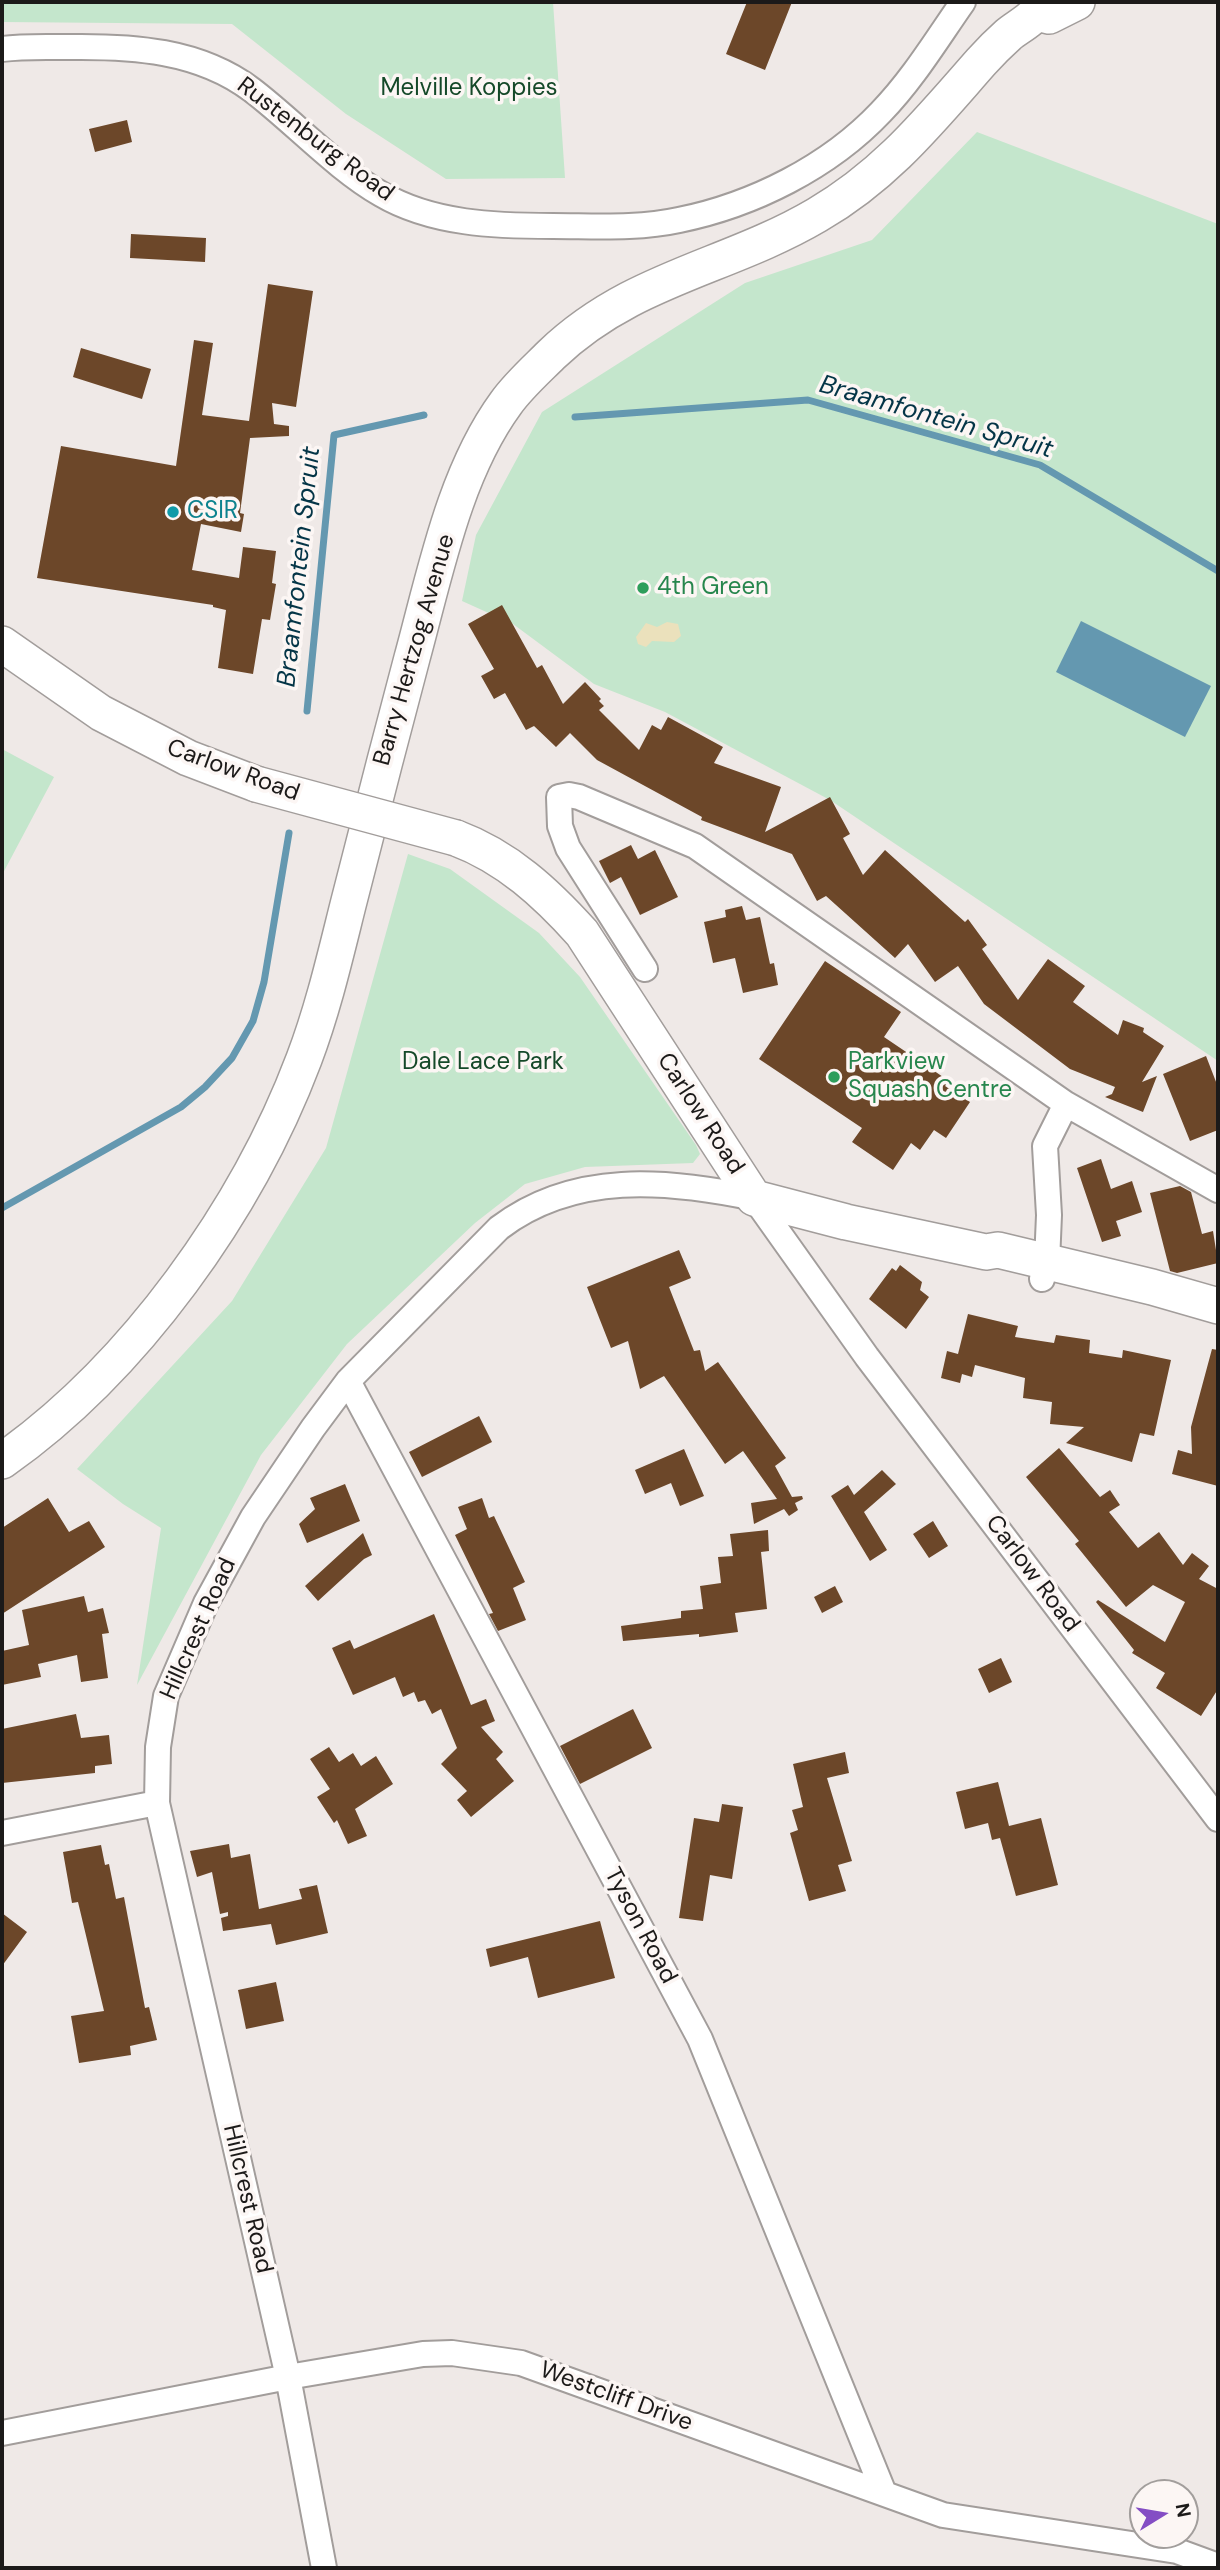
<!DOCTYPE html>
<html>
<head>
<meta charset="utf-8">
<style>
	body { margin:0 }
	#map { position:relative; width:1220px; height:2570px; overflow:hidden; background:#efe9e7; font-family:"DM Sans",sans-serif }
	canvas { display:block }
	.frame { position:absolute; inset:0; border:4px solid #1c1a19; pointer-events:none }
	.north { position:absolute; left:1129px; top:2479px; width:70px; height:70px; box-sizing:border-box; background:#fcf6f4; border:2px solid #a29e9c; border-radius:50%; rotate:79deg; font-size:19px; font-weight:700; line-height:28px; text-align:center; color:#1c1a19 }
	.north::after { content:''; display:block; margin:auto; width:24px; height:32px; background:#844dc4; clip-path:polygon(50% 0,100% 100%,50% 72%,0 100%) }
</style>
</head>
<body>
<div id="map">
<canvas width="1220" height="2570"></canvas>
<div class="frame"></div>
<div class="north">N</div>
</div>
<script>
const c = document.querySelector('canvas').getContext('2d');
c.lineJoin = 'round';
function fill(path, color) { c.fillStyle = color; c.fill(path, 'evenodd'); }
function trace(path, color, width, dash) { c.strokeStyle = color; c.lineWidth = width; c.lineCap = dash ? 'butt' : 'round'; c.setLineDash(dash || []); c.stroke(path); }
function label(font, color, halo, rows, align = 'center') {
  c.font = font + ' "DM Sans",sans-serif'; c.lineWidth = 7; c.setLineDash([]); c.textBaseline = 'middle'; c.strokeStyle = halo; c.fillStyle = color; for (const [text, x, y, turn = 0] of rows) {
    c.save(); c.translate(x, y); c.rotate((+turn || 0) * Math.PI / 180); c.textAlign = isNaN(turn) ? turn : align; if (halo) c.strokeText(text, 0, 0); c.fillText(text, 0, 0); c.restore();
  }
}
fill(new Path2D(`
	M 2,2 L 553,2 L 565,178 L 446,179 L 346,114 L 232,24 L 2,22 Z
	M 977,132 L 1218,224 L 1218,1061 L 830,800 L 665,712 L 594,684 L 513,624 L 462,601 L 476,535 L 542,412 L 745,283 L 872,240 Z
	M 2,749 L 54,777 L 2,875 Z
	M 408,854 L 450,869 L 539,933 L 580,977 L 696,1145 L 700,1154 L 693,1163 L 585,1167 L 525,1184 L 475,1223 L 347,1344 L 261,1455 L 137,1685 L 161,1528 L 123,1504 L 77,1469 L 232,1301 L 326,1148 Z`), '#c4e6cc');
fill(new Path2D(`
	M 667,622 L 678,624 L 681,636 L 674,642 L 652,641 L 646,647 L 638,644 L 636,637 L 646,623 L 657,627 Z`), '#ebe1bc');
fill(new Path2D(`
	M 1081,621 L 1211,686 L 1185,737 L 1056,672 Z`), '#6498b0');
trace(new Path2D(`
	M 575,417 L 808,400 L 1040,465 L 1218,571
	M 307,711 L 334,435 L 424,415
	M 2,1208 L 181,1107 L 205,1087 L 232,1058 L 253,1021 L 264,982 L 289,833`), '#6498b0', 7);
fill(new Path2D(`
	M 747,2 L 792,2 L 765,70 L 726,54 Z
	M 127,120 L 132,142 L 95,152 L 89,129 Z
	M 131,234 L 206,238 L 205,262 L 130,258 Z
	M 268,284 L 313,291 L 296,407 L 272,403 L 274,424 L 289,426 L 289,436 L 250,438 L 240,513 L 244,514 L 241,532 L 201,524 L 192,570 L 239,578 L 243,547 L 276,551 L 272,583 L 276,584 L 270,620 L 262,619 L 253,674 L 218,668 L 226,610 L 213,607 L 213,605 L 37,578 L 61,446 L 176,466 L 194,340 L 213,343 L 202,415 L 249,421 Z
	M 81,348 L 151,369 L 142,399 L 73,377 Z
	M 502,605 L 537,668 L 542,665 L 563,704 L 585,682 L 601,699 L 599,701 L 604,706 L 599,710 L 639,750 L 652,725 L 661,730 L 668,717 L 723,747 L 714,763 L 781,787 L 765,832 L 830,797 L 850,834 L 843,838 L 863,875 L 885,850 L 965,922 L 968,919 L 987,945 L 982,949 L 1018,1000 L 1048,959 L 1085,986 L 1073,1002 L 1118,1035 L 1123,1020 L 1144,1028 L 1143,1032 L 1164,1046 L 1142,1082 L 1157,1076 L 1143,1112 L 1105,1097 L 1112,1094 L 1115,1087 L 1070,1069 L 984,1004 L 958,966 L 935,982 L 908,944 L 895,958 L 826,896 L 817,901 L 792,854 L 701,820 L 702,817 L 597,760 L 570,733 L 556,747 L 534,726 L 526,730 L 505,693 L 494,699 L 481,676 L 494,669 L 468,624 Z
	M 631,845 L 638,859 L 655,850 L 678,897 L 640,915 L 621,877 L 610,883 L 599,861 Z
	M 742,906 L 746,920 L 760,917 L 770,964 L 774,963 L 778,985 L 743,993 L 735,958 L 713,963 L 704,922 L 726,917 L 725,910 Z
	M 825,961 L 901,1012 L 884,1037 L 949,1081 L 945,1086 L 970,1102 L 946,1138 L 934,1130 L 920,1150 L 911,1143 L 893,1170 L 852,1142 L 862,1128 L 759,1059 Z
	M 1206,1056 L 1218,1087 L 1218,1130 L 1190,1141 L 1163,1074 Z
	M 1101,1159 L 1111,1189 L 1132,1181 L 1142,1212 L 1116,1221 L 1121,1236 L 1102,1242 L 1077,1168 Z
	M 1180,1186 L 1191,1192 L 1202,1234 L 1213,1231 L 1218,1263 L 1177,1273 L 1170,1271 L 1150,1193 Z
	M 679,1250 L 691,1278 L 669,1287 L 694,1351 L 700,1350 L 705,1371 L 718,1362 L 786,1458 L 775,1466 L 792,1497 L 802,1496 L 803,1499 L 795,1503 L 798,1510 L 789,1516 L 784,1509 L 754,1524 L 751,1503 L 777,1499 L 743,1451 L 725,1464 L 664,1376 L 640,1389 L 628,1341 L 611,1348 L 587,1287 Z
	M 900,1265 L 922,1282 L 920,1290 L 929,1297 L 906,1329 L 869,1299 L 892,1268 L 896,1271 Z
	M 968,1314 L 1018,1326 L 1015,1337 L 1054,1343 L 1056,1335 L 1090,1340 L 1089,1353 L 1122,1358 L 1123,1350 L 1171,1360 L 1154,1436 L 1140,1433 L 1132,1462 L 1066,1443 L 1084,1427 L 1050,1424 L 1052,1402 L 1023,1398 L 1025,1378 L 975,1365 L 972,1377 L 962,1374 L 960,1383 L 941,1378 L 947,1351 L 958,1354 Z
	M 1212,1349 L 1218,1350 L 1218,1486 L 1172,1474 L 1178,1450 L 1192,1454 L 1191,1427 Z
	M 479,1416 L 492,1442 L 422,1477 L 409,1452 Z
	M 1059,1448 L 1100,1497 L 1110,1490 L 1120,1505 L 1109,1512 L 1138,1548 L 1159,1532 L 1183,1565 L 1192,1553 L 1209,1566 L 1199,1579 L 1218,1589 L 1218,1689 L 1201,1716 L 1156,1688 L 1165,1673 L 1132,1653 L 1134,1650 L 1096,1602 L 1098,1600 L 1165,1642 L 1185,1602 L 1153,1585 L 1126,1607 L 1075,1544 L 1079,1541 L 1026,1477 Z
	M 684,1449 L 704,1496 L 680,1506 L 671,1483 L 645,1494 L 635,1470 Z
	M 882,1470 L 896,1484 L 864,1512 L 887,1550 L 870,1561 L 831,1496 L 848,1485 L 854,1495 Z
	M 345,1484 L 360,1521 L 307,1543 L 299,1524 L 315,1509 L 310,1498 Z
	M 48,1498 L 69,1532 L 89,1521 L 105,1547 L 2,1614 L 2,1528 Z
	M 482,1498 L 489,1518 L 494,1516 L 525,1582 L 513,1588 L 526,1620 L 498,1631 L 489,1614 L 493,1613 L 455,1535 L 467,1529 L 458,1507 Z
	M 933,1521 L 948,1546 L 929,1558 L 913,1534 Z
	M 768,1530 L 769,1551 L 761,1552 L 767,1609 L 735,1613 L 738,1632 L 699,1637 L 699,1634 L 623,1641 L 621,1626 L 681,1618 L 681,1611 L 703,1609 L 700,1586 L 721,1583 L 718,1557 L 733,1556 L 730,1534 Z
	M 363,1533 L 372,1555 L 364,1559 L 318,1601 L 305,1586 Z
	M 835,1586 L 843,1602 L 822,1613 L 814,1597 Z
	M 84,1596 L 88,1612 L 103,1608 L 109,1633 L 102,1634 L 108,1678 L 81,1682 L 77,1655 L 38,1664 L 41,1677 L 2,1685 L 2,1651 L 29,1645 L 22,1610 Z
	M 434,1614 L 471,1705 L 486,1699 L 495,1721 L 481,1727 L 503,1752 L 496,1759 L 514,1781 L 471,1817 L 457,1800 L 467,1791 L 441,1764 L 457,1748 L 441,1709 L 432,1714 L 425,1700 L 418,1702 L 414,1692 L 403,1697 L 395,1677 L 353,1695 L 332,1648 L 350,1640 L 354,1649 Z
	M 1001,1658 L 1012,1682 L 989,1693 L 978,1669 Z
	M 633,1709 L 652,1748 L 580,1784 L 560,1746 Z
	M 76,1714 L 81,1738 L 109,1735 L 112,1764 L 95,1766 L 95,1773 L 2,1783 L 2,1729 Z
	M 329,1747 L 339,1762 L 353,1753 L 361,1766 L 376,1756 L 393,1784 L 355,1809 L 367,1836 L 348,1844 L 337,1820 L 334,1823 L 317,1797 L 330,1789 L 310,1759 Z
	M 845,1752 L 849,1773 L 827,1778 L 852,1861 L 838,1865 L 846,1891 L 809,1901 L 790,1833 L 798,1830 L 792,1810 L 803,1807 L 793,1764 Z
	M 998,1782 L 1009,1826 L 1041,1818 L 1058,1885 L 1016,1896 L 1000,1838 L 992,1840 L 988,1823 L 965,1829 L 956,1792 Z
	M 722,1804 L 743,1807 L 732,1879 L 710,1875 L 703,1921 L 679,1918 L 694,1818 L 719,1822 Z
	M 229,1844 L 231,1858 L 250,1854 L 259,1909 L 302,1899 L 299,1889 L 317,1885 L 328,1933 L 276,1945 L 271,1924 L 223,1931 L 221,1918 L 228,1916 L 228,1912 L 220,1914 L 212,1872 L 197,1877 L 190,1851 Z
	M 101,1845 L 105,1865 L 109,1864 L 116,1899 L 124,1897 L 145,2008 L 149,2007 L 157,2040 L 130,2046 L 131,2055 L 79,2063 L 71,2016 L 104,2011 L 78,1902 L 72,1903 L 63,1852 Z
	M 2,1913 L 27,1932 L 2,1966 Z
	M 600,1921 L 615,1978 L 538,1998 L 528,1957 L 490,1967 L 486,1949 Z
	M 276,1982 L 284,2021 L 246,2029 L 238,1990 Z`), '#6c4729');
const street = new Path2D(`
	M 2,49 C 24,46 46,47 68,47 C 132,46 199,50 252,90 C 294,122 337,169 381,194 C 432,224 496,226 553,226 C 595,226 638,229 679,220 C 753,205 829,167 881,112 C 913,79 937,39 963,2
	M 645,969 L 568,848 L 560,826 L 559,797 L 569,795 L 579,797 L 695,846 L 1066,1104 L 1218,1190
	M 1042,1279 L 1047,1262 L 1049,1215 L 1045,1146 L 1066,1104
	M 348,1381 L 700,2039 L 884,2493
	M 2,1833 L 157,1803
	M 2,2433 L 288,2377 L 423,2354 L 452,2353 L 521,2363 L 943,2515 L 1177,2551 L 1218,2566
	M 324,2568 L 288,2377 L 157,1803 L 158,1747 L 166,1696 L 206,1603 L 253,1517 L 313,1428 L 348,1381 L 499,1228 C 574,1171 667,1180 754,1198 L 867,1357 L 1218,1819`);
const secondary = new Path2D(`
	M 1037,13 L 1049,16 L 1077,2
	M 2,644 L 101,713 L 188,758 L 256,784
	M 456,838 C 507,857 546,893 582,933 L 754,1198 L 846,1222 L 986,1252 L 998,1250 L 1152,1287 L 1218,1306
	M 2,1461 C 134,1368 247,1210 304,1059 C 323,1009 335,957 348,905 C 369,823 390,740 412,658 C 435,574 454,474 506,403 C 518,386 536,370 551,355 C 631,278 727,268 817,215 C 886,175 929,121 981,62 C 990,52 999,43 1008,35 C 1016,28 1032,20 1037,11 C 1038,8 1038,5 1039,2`);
trace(street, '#a29d9b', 28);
trace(secondary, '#a29d9b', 38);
trace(street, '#fff', 24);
trace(secondary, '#fff', 35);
const secondaryBridge = new Path2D(`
	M 256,784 L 456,838`);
trace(secondaryBridge, '#a29d9b', 38, []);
trace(secondaryBridge, '#fff', 35);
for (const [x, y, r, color] of [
	[173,512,7,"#0f9aa8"],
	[643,588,7,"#2e9e5b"],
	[834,1077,7,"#2e9e5b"]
]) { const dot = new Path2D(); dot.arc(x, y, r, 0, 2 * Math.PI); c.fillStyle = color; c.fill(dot); trace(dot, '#fcf6f4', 2.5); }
label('24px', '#154929', '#fcf6f4', [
	["Melville Koppies",469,89],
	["Dale Lace Park",483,1063]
]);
label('24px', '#1c1a19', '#fcf6f4', [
	["Rustenburg Road",315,140,37],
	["Barry Hertzog Avenue",415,650,-74],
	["Carlow Road",233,771,20],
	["Carlow Road",700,1114,57],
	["Carlow Road",1032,1574,53],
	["Hillcrest Road",199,1629,-66],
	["Tyson Road",640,1926,62],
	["Hillcrest Road",247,2199,77],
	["Westcliff Drive",616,2397,20]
]);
label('24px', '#0d838f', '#fcf6f4', [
	["CSIR",187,512]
], 'left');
label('24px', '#27864d', '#fcf6f4', [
	["4th Green",657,588],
	["Parkview",848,1063],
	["Squash Centre",848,1091]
], 'left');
label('italic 26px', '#043547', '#fcf6f4', [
	["Braamfontein Spruit",936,418,16],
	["Braamfontein Spruit",300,567,-84]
]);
</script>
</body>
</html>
